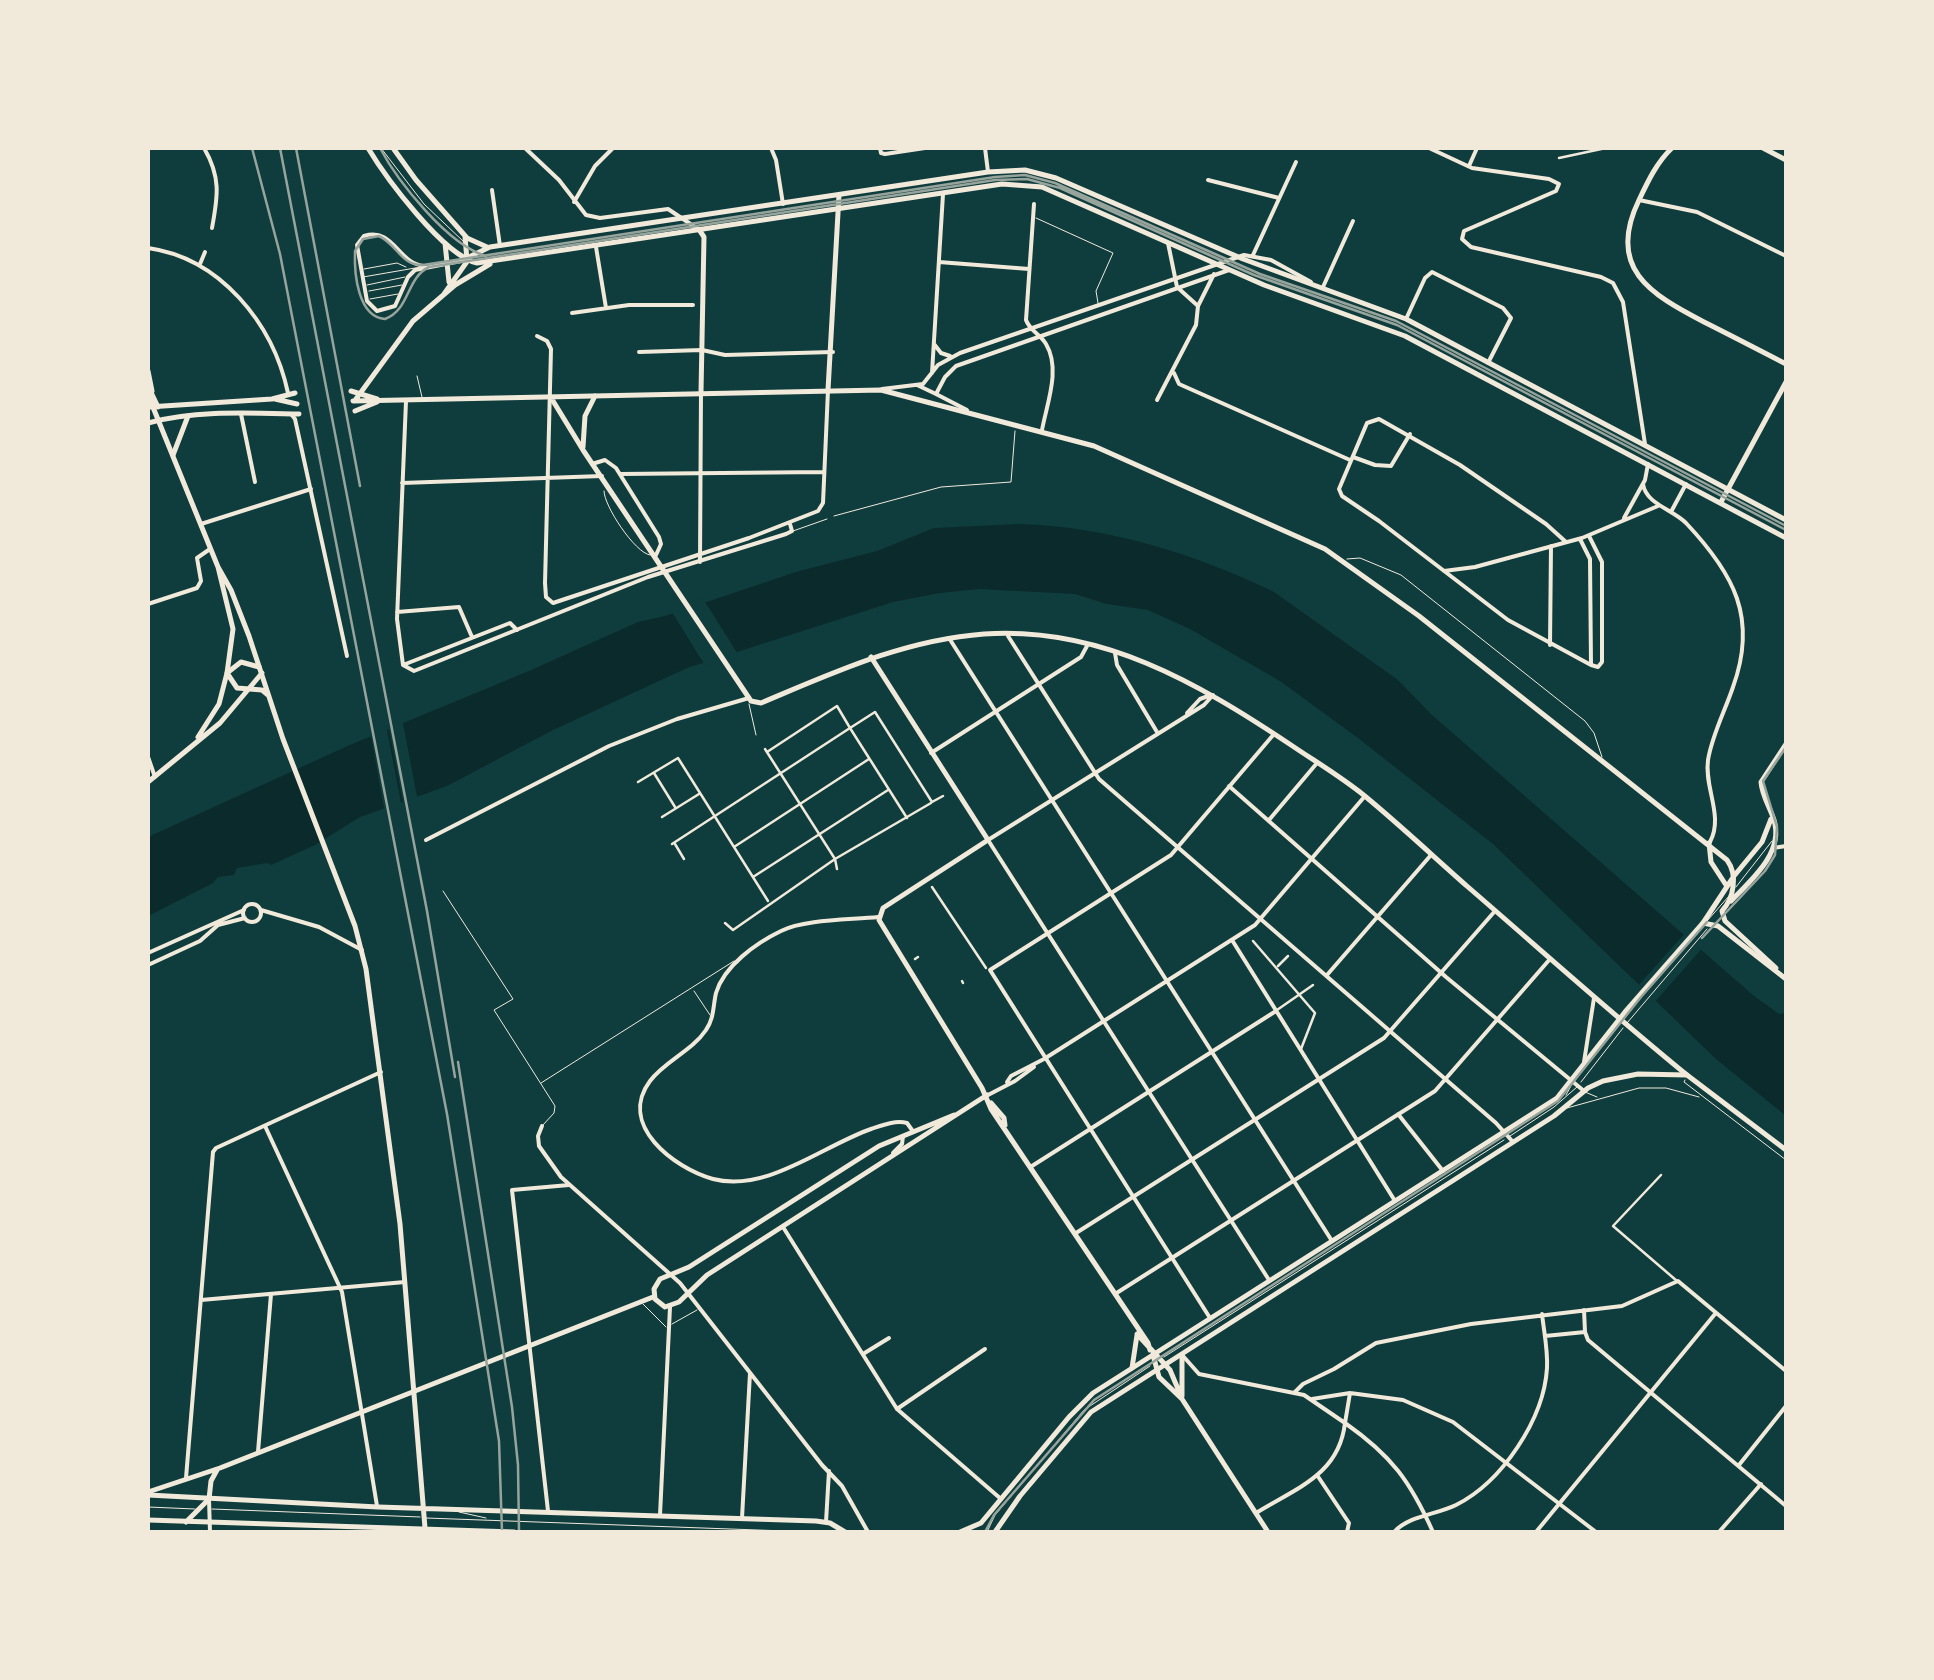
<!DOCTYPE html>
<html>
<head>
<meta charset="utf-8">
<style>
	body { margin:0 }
	#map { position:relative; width:1934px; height:1680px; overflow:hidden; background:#0f3d3e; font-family:Montserrat,sans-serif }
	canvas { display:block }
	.frame { position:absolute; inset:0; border:150px solid #f1e9da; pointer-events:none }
</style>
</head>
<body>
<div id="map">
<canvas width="1934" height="1680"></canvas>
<div class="frame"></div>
</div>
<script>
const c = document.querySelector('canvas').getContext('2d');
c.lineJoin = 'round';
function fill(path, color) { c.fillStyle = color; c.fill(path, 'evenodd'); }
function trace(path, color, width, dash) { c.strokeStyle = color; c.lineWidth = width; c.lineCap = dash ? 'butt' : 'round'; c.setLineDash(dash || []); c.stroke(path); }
fill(new Path2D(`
	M 1019,524 C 1106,526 1196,554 1274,592 L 1398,680 L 1432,715 L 1754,996 L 1779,1014 L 1786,1013 L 1786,1116 L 1716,1059 L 1493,844 L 1358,738 L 1280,681 L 1190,629 L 1148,610 L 1107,604 L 1075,594 L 979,589 L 940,593 L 893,602 L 687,668 L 551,731 L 447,786 L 360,817 L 315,845 L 271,865 L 267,863 L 237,868 L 234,875 L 218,877 L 213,883 L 148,916 L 148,837 L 350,745 L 529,671 L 638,622 L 665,616 L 796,572 L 877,551 L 934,528 Z`), '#0a2a2b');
fill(new Path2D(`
	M 702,597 L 739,656 L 706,667 L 670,609 Z
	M 402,718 L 418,802 L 404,807 L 388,724 Z
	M 386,725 L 402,808 L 385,813 L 370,731 Z
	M 1688,930 L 1705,945 L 1653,1004 L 1636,988 Z`), '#0f3d3e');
trace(new Path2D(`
	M 381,148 L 424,204 L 464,242
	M 1036,218 L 1113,253 L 1096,291 L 1098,303
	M 364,269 L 397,263 L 406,267
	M 363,277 L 421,267
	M 367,285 L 405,277
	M 369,291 L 402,285
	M 370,299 L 398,294
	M 417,376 L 422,397
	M 604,491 C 604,506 635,553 650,555
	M 834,516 L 941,487 L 1011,482 L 1015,431
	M 793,531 L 827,519
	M 1347,559 L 1360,558 L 1401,575 L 1585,721 L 1594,733 L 1602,757
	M 749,704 L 756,735
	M 1786,705 L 1786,713
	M 1736,887 L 1772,841
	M 443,891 L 513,999 L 494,1010 L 555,1106 L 554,1113 L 543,1125
	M 1707,921 L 1729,896
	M 694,991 L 710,1015
	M 1627,1023 L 1707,929
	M 1685,1080 L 1684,1082 L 1786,1160
	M 1581,1082 L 1623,1028
	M 541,1083 L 734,961
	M 1585,1092 L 1597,1097
	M 1566,1095 L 1572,1084
	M 1567,1108 L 1639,1088 L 1666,1088 L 1699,1097
	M 1510,1136 L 1554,1107 L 1577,1087
	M 643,1304 L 666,1327
	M 672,1324 L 697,1310
	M 1164,1357 L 1504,1140
	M 148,1507 L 195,1509
	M 212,1509 L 420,1517
	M 459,1512 L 486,1518
	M 426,1518 L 813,1532
	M 987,1532 L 995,1515 L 1084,1410 L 1150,1366`), '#f1e9da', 1);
trace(new Path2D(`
	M 1559,158 L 1606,148
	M 765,749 L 835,859 L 837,869
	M 654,773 L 675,807
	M 638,782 L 678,758 L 768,901
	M 662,817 L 699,794
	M 907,818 L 850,728 L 875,712 L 932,802 L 943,796
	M 672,844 L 850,728 L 837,706 L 767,752
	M 675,844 L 684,859
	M 734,847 L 869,759
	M 753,877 L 888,790
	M 932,887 L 986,968
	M 725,923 L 733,930 L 835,859 L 931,803
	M 1253,941 L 1315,1013 L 1301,1049
	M 915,959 L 918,957
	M 1278,966 L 1288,956
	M 962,981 L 963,983
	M 1277,1010 L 1313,985
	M 1661,1175 L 1613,1226 L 1677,1281`), '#f1e9da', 2.5);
trace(new Path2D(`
	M 204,148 C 221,177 218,196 212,228
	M 525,148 L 559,180 L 586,215 L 600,218 L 668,209 L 698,229
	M 771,148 L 776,160 L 783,204
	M 880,148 L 881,153 L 885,154 L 925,148
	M 985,148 L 988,172
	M 1429,148 L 1472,168 L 1549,179 L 1559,184 L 1556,191 L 1464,231 L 1462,239 L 1471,247 L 1601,277 L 1613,283 L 1623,302 L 1645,444
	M 1469,166 L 1477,148
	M 1208,180 L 1279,198
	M 492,190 L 500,246
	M 1639,200 L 1697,212 L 1786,256
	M 574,202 L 595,166 L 613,148
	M 1034,204 L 1026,320 C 1030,331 1040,334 1046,344 C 1061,369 1047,403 1042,430
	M 1168,243 L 1177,287 L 1198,306
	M 596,247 L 606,308
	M 148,248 C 220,258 273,323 288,393
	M 1253,255 L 1296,162
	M 939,262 L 1029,269
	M 200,264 L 205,252
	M 424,266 C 397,263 394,227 364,236 L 357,245 L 367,301 L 377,311 L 395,306 L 408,277 L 415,270 L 466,260
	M 1323,287 L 1353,221
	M 572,313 L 629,305 L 693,305
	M 1406,319 L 1425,278 L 1432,272 L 1503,308 L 1511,318 L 1488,363
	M 537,336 L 547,341 L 551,349 L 545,583 L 546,597 L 553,603 L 749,538 L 818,511 L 823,503 L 828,390
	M 934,344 L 941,353 L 950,356
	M 639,352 L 702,350 L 725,355 L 833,352
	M 932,373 L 943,194
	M 1174,373 L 1179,384 L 1350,460
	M 917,385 L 936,394
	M 882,389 L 923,384 L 938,365 L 960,353 L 1244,255 L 1271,260 L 1311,282
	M 1157,400 L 1196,325 L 1198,306 L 1214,274
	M 967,410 L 936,394 L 945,377 L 956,366 L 1229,270
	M 241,414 L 255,482
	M 291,414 L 295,419 L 347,656
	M 1353,457 L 1375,465 L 1391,466 L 1410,434
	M 592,464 L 605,460 L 616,468 L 659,537 L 661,544 L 656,555
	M 620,474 L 824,472
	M 402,483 L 602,476
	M 1643,484 C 1646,504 1672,509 1686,523 C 1734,574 1758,618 1733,687 C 1725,711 1712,735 1708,760 C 1704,788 1724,816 1710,842
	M 1672,510 L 1686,484
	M 1624,518 L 1645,480 L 1648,464
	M 201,524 L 311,489
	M 1589,536 L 1602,562 L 1602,662 L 1598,667 L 1591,665
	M 1580,539 L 1590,559 L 1591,665
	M 1566,542 L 1546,524 L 1460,465 L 1379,419 L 1367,423 L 1339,489 L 1342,496 L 1379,521 L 1508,620 L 1591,665
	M 700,562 L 701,392
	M 1444,571 L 1475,567 L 1582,538 L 1658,506
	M 148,604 L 197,588 L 201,581 L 197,558 L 210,549
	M 397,612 L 459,607 L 472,637
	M 1008,636 L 1099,779 L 1496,1123 L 1513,1142
	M 949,638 L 1332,1241
	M 1550,645 L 1551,546
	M 1115,653 L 1117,665 L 1157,732
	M 403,665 L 414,671 L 648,577 L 786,534 L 792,531 L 790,524
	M 403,665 L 397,619 L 406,401
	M 403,665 L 510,623 L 517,630
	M 1213,695 L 1204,705 L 988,840 L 1269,1280
	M 1187,713 L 1200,699 L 1211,695
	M 931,753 L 1081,657 L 1087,646
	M 148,757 L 155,777
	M 1229,786 L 1446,977 L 1584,1091
	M 1269,820 L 1317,763
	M 426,840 L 609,746 L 677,719 L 749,698
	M 1773,848 L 1786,846
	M243 913a9 9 0 1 1 18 0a9 9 0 1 1-18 0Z
	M 261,910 L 319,927 L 362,950
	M 878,917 C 851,920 804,919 781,931 C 756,943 724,966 716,993 C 713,1006 714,1019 706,1030 C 692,1051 665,1061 650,1081 C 617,1125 674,1168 713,1179 C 767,1193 822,1146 871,1129 C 883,1125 895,1120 907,1123 L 912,1130
	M 1232,940 L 1395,1201
	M 148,953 L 244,910
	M 148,965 L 200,941 L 218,925 L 245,918
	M 1327,975 L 1431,855
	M 1584,1062 L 1594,998
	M 1007,1082 L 1011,1076 L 1044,1059 L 1255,925 L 1365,796
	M 988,1095 L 1015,1081 L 1034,1067
	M 1398,1114 L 1443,1171
	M 265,1126 L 342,1292 L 377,1506
	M 542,1126 L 538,1136 L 539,1146 L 561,1177 L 680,1283 L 822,1465 L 842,1486 L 868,1532
	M 893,1153 L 902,1144 L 903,1136
	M 1032,1166 L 1276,1011
	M 783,1227 L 897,1409 L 1001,1499
	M 1076,1233 L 1384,1038 L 1495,911
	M 1115,1294 L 1435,1091 L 1550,959
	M 201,1300 L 405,1282
	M 1210,1318 L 990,970 L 1171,855 L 1274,734
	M 1585,1332 L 1588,1340 L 1786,1506
	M 1545,1336 L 1585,1332 L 1584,1310
	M 863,1354 L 889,1338
	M 1183,1356 L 1199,1374 L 1304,1395 L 1345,1423 L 1350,1393 L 1312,1399
	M 1295,1392 L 1303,1384 L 1334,1369 L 1376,1343 L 1471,1324 L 1622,1306 L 1678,1281 L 1786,1371
	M 1350,1393 L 1403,1400 L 1453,1422 L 1596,1532
	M 897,1409 L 985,1349
	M 258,1452 L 271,1294
	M 1739,1465 L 1786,1406
	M 1317,1475 L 1349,1523 L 1347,1532
	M 186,1478 L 213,1152 L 216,1148 L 381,1072
	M 209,1499 L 210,1532
	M 548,1511 L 512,1190 L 569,1185
	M 1256,1513 C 1296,1488 1339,1475 1345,1423 C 1392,1456 1410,1481 1433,1532
	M 660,1515 L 670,1307
	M 742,1518 L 750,1373
	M 826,1522 L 829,1471
	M 1394,1532 C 1410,1515 1436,1515 1456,1505 C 1502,1482 1544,1419 1547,1368 C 1548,1350 1544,1332 1542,1314
	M 1536,1532 L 1715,1314
	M 1719,1532 L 1761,1484`), '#f1e9da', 4);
trace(new Path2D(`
	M 1672,148 C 1657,162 1648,181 1639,200 C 1606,268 1650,294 1704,322 C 1732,336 1759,350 1786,364
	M 1763,148 L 1786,160
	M 700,231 L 704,237 L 701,392
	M 828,390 L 839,195
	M 583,447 L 585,416 L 595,396
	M 173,455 L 188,416
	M 1721,502 L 1786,382
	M 871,657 L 988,840 L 883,908 L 879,920 L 982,1088 L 991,1109 L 1148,1343 L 1150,1350
	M 198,737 L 219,704 L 227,673 L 241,662 L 259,667
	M 148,782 L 220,723 L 262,673
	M 1734,876 L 1762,842 L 1771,819
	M 1731,901 C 1751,880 1784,853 1774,820 C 1770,807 1762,796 1761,782 L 1786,744
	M 991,1103 L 1004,1118 L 1005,1125
	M 954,1115 L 879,1146 L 689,1267 L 660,1279 L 654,1289 L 655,1299 L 665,1307 L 679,1302 L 707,1275 L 987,1095
	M 1137,1334 L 1170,1370 L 1181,1396
	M 1153,1355 L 1159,1377 L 1182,1399 L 1268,1532
	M 1132,1368 L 1137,1335
	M 1182,1396 L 1182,1355
	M 148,1492 L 220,1468 L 653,1297
	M 186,1522 L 209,1499 L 211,1481 L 217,1470`), '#f1e9da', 5);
trace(new Path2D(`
	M 368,148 C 386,178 443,255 477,263 L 1002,184 L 1042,187 L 1264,285 L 1405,336 L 1786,538
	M 393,148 L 416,180 L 467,238 L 487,247
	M 465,237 L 467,260
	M 445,243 L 449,282
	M 444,294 L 471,256 L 490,247 L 988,172 L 1025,170 L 1056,178 L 1243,259 L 1406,319 L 1786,520
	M 148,371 L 152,391
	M 148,386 L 158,407
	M 351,391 L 377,399
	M 148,395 L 218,567 L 233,629 L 227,673 L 237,688 L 262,690 L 268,695
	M 550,396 L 583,450 L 751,701 L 761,703 C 835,672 904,640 984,634 C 1101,626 1198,683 1291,745 C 1316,762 1343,778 1366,797 C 1401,826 1434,857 1468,887 C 1541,950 1612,1014 1687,1075
	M 275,399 L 297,404
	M 356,399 L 413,321 L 455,285 L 490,264
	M 353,401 L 881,390 L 1094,446 L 1325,549 L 1419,616 L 1727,860 C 1738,875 1734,898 1722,911 L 1725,921 L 1776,968
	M 148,407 L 272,399 L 295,393
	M 355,411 L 377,402
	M 148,423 C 195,410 250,413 299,414
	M 218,567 L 231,590 L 249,636 L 283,739 L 355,926 L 366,969 L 400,1224 L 425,1528
	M 1709,843 L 1711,862 L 1726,885
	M 1703,923 L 1732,879
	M 148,1495 L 378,1507 L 816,1521 L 830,1523 L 845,1532
	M 148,1520 L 514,1532`), '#f1e9da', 5);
trace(new Path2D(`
	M 960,1532 L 981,1523 L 1069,1417 L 1093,1393 L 1557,1098 L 1625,1012 L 1703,923 L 1718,926 L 1786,979
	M 995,1532 L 1020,1496 L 1091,1412 L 1554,1116 L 1588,1088 L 1603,1081 L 1638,1074 L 1687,1075 L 1786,1150`), '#f1e9da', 5);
trace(new Path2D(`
	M 380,148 C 398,182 448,245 486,256
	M 1786,526 L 1396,321 L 1260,274 L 1055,183 L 1025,175 L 995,177 L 423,265 C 401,266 397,244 379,236 L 363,239 L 355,251 C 354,274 358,317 385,319 C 410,310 406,278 429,267 L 995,180 L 1027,179 L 1060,188 L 1254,275 L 1397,325 L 1786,530
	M 1702,938 L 1765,871 L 1775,855 L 1777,827 L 1763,781 L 1786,747
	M 985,1532 L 994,1515 L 1094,1400 L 1558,1101 L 1641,997 L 1707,922`), '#97a49c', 2.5);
trace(new Path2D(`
	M 252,148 L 280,254 L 447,1114 L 499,1441 L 502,1532
	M 280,148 L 427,911 L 455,1077
	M 296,148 L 360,486
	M 458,1062 L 512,1407 L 518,1465 L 519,1532`), '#97a49c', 2.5);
</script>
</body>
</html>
